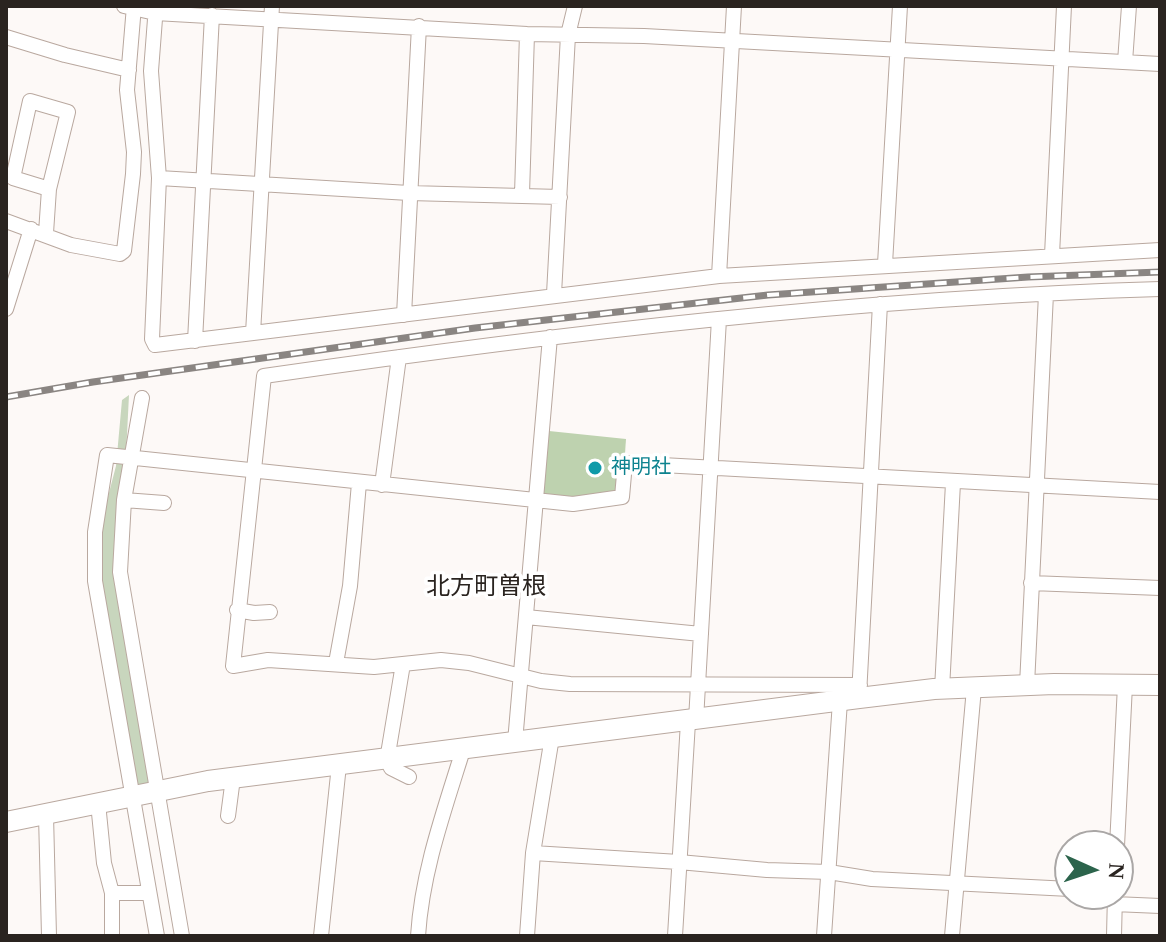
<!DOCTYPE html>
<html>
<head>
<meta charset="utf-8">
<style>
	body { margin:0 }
	#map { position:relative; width:1166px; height:942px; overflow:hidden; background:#fdf9f7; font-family:"Times New Roman",serif }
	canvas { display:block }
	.frame { position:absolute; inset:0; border:8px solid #2a2420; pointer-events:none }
	.north { position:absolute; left:1054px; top:830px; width:80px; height:80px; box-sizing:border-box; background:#fff; border:2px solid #aaa7a6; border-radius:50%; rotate:93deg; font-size:22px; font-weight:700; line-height:32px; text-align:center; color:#2a2420 }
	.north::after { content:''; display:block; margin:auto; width:28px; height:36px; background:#2c644c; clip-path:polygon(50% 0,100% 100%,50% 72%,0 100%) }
</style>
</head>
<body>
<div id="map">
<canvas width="1166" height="942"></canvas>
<div class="frame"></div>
<div class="north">N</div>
</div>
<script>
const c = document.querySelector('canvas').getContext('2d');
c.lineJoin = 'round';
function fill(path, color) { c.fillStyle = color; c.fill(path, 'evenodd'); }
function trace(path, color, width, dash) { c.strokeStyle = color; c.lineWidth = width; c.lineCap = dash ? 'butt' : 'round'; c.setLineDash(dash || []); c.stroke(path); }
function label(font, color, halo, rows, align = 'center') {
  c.font = font + ' "Times New Roman","Noto Sans JP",serif'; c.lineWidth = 7; c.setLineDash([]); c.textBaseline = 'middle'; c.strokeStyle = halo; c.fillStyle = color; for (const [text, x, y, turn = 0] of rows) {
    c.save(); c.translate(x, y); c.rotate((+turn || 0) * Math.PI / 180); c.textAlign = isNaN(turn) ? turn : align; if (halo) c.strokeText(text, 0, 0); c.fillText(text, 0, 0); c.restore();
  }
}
fill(new Path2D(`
	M 129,395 L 120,572 L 158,790 L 132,796 L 93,554 L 116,466 L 122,400 Z`), '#c8d6bd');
fill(new Path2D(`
	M 549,431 L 626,439 L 622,497 L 542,502 Z`), '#bed2af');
const street = new Path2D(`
	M 124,6 L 155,13 L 527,34 L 644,36 L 1160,64
	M 156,6 L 151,71 L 159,178 L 152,339 L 155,345 L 719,276 L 1160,250
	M 6,37 L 65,55 L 129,70
	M 1125,62 L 1129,6
	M 159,178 L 409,193 L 560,197
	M 522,194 L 527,34
	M 6,221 L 71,245 L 120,254 L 124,251 L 133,174 L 134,152 L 127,90 L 134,6
	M 46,233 L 49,189 L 68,112 L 30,101 L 13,178 L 49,189
	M 1052,255 L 1064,6
	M 885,264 L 900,6
	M 719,276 L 734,6
	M 554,294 L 568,35 L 575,6
	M 6,309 L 31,229
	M 404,315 L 419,26
	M 253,333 L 272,6
	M 195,341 L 212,15
	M 142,398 L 124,500 L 120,572 L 182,936
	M 382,485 L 399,357
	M 124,500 L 164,503
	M 1031,583 L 1160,588
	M 237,610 L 254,613 L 270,612
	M 526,617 L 701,634
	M 336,663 L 350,586 L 359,483
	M 403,664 L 387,760 L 391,768 L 409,777
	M 860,685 L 570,684 L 541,681 L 469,663 L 441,660 L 374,667 L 268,660 L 233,666 L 264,376 C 561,333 859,298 1160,289
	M 1027,685 L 1046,294
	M 942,689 L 953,483
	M 859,695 L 880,304
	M 696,720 L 719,319
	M 515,742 L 550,337
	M 98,803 L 104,863 L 112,893
	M 46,815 L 49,936
	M 228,816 L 233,778
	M 1117,846 L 1125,685
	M 533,853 L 679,862 L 767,870 L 829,872 L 872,879 L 1070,889
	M 1114,904 L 1160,906
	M 112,936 L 112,893 L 148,893
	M 157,936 L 95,581 L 95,532 L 107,455 L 573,504 L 622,497 L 625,463 L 1160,492
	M 321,936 L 339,765
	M 418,936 C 422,872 444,811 463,750
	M 527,936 L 533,853 L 552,737
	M 675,936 L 688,722
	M 824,936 L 840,701
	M 952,936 L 974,688
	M 1114,936 L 1115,894`);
const secondary = new Path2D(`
	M 6,822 L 208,781 L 859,698 L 934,689 L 1054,684 L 1160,685`);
trace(street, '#b9a89f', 16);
trace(secondary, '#b9a89f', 22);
trace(street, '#fff', 14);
trace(secondary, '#fff', 20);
const rail = new Path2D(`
	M 6,397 L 93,382 L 475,328 L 768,295 L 1028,277 L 1160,272`);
trace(rail, '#8a8582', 7);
trace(rail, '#fff', 4, [12]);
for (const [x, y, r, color] of [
	[595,468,8,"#0f9aa8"]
]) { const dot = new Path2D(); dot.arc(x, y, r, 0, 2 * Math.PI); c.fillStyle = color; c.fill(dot); trace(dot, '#fff', 3); }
label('20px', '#0d838f', '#fff', [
	["神明社",611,468]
], 'left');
label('24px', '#2a2420', '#fff', [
	["北方町曽根",486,588]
]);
</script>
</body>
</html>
